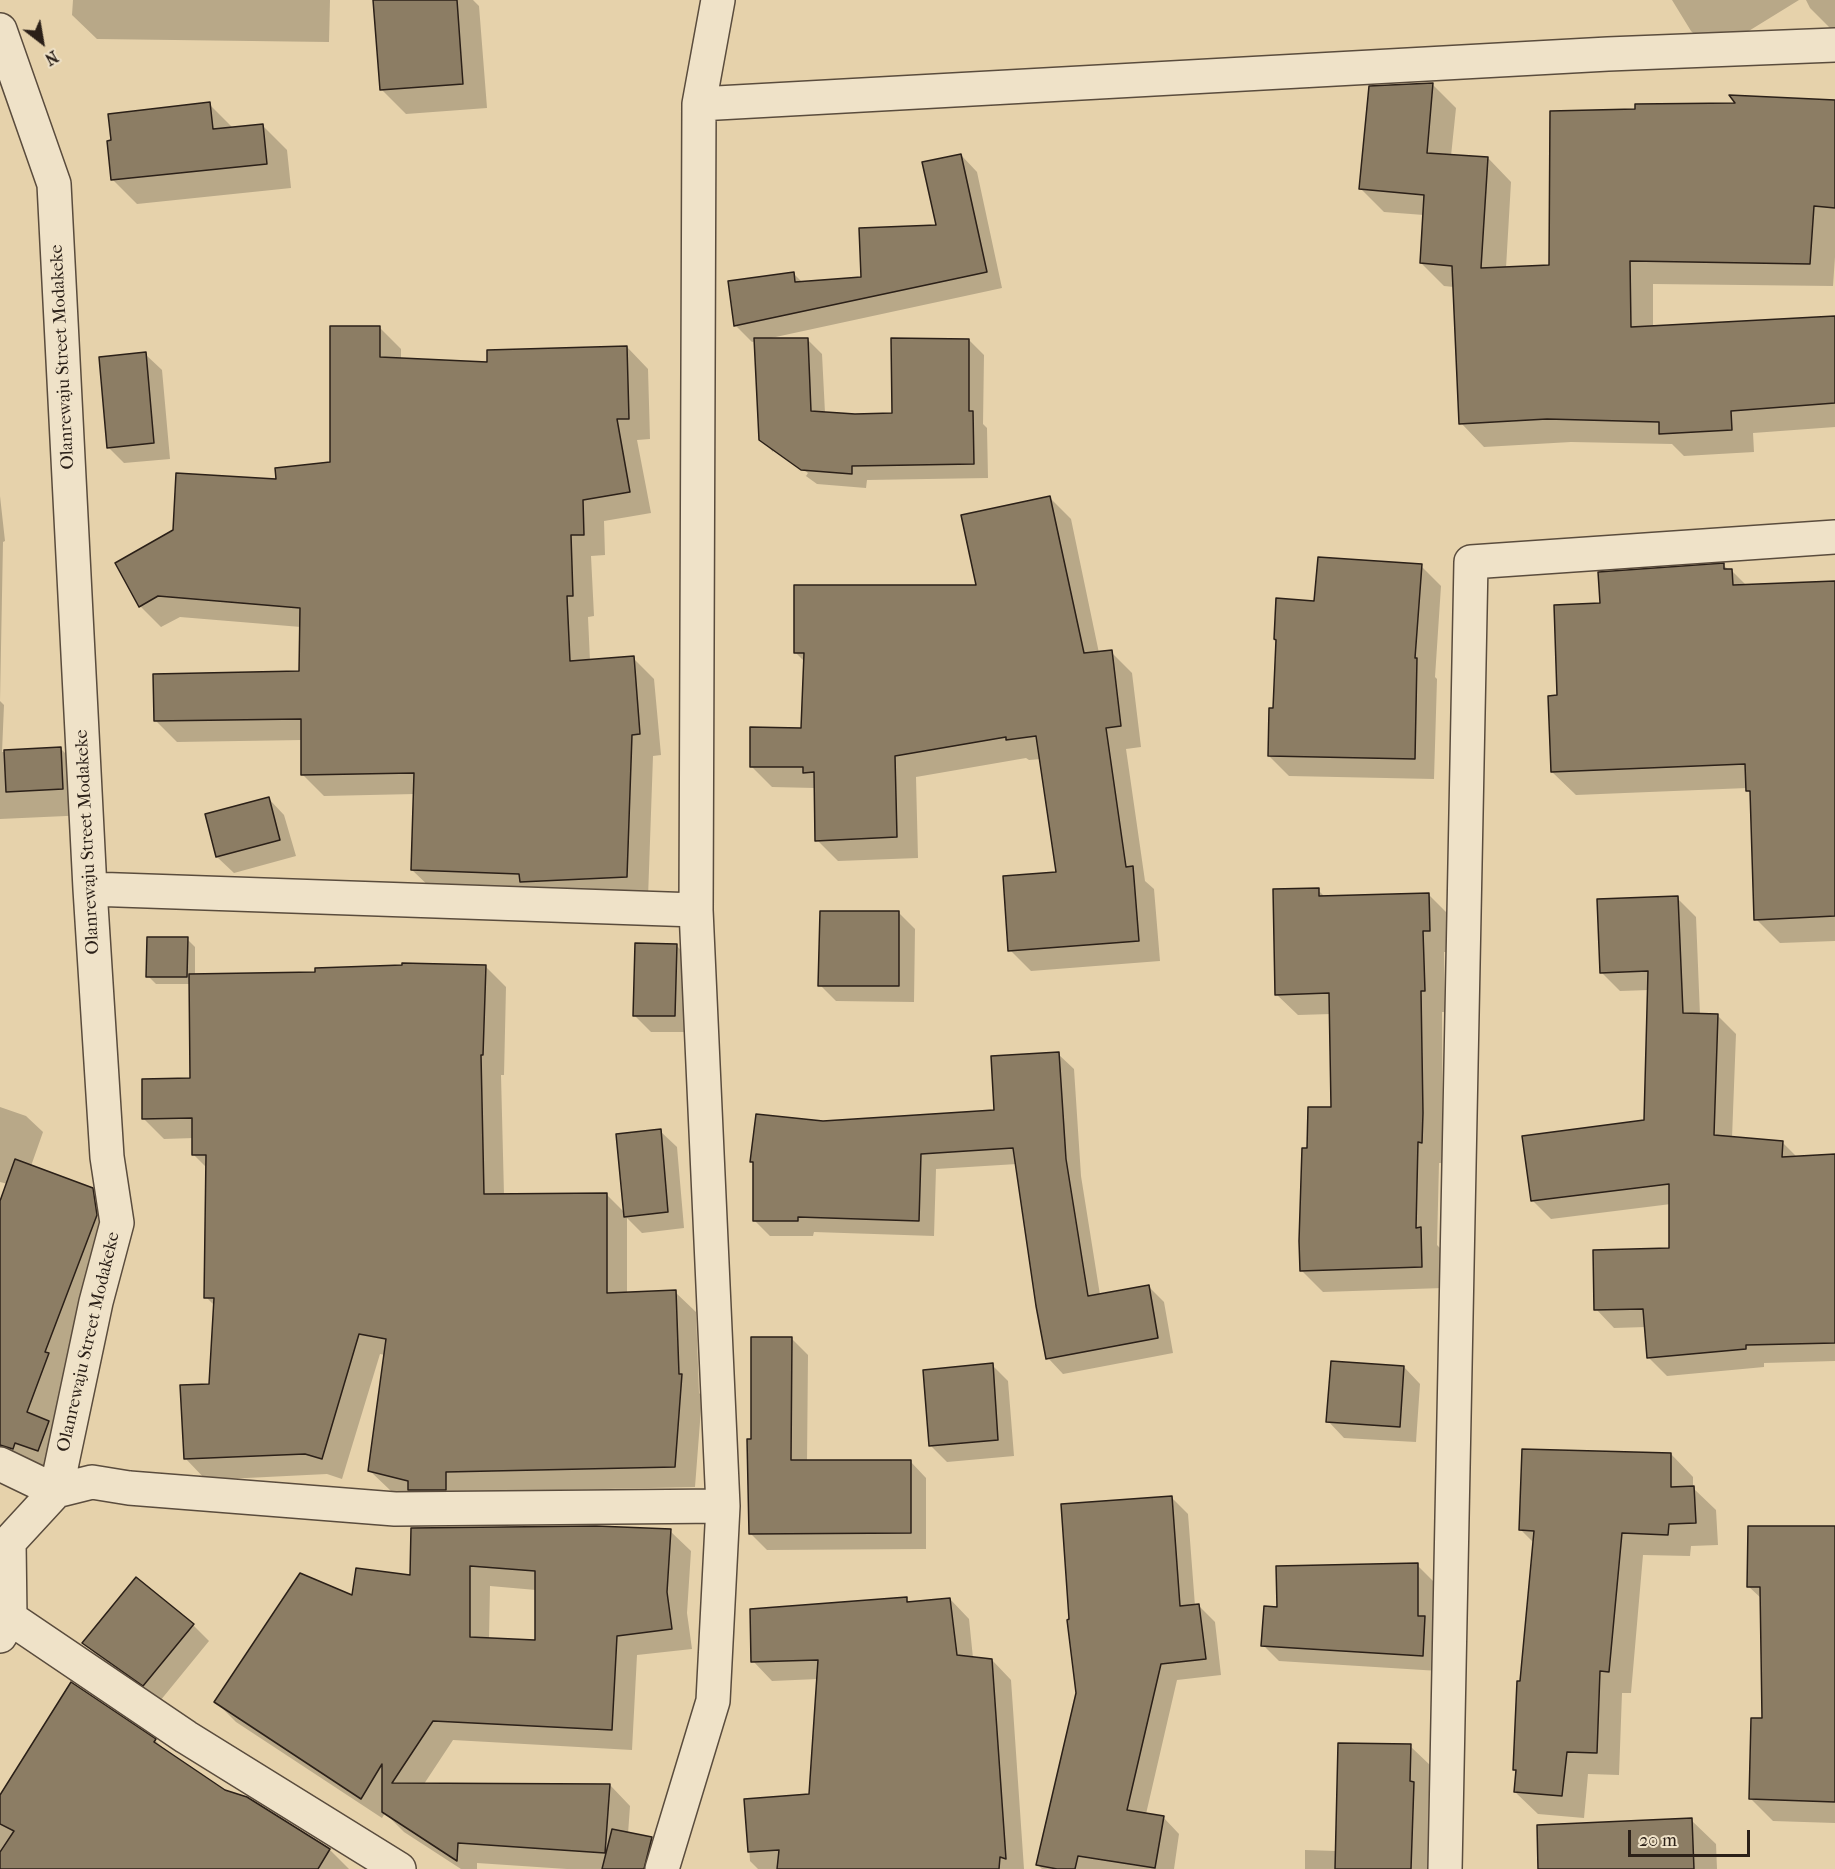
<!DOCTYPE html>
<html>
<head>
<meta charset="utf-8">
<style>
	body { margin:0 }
	#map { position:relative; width:1835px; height:1869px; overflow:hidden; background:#e6d2ab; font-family:"IM FELL French Canon",serif }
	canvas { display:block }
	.north { position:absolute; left:12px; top:12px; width:60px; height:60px; -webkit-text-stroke:4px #efe2c8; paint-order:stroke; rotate:149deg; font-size:16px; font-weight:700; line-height:24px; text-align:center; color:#2b2018 }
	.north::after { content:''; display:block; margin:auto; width:21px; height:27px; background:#2b2018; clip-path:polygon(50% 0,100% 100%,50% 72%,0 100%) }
	.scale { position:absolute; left:1628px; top:1830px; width:122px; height:27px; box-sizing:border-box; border:3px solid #2b2018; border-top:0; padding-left:8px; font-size:18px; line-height:21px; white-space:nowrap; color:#2b2018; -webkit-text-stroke:4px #efe2c8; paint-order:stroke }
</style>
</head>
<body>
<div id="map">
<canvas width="1835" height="1869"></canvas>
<div class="north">N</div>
<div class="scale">20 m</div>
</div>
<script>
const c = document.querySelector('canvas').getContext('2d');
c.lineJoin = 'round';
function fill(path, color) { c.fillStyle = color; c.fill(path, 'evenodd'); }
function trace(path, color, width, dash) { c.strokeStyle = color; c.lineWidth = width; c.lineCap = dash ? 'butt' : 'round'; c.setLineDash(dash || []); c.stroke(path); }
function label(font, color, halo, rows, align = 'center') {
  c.font = font + ' "IM FELL French Canon",serif'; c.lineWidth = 4.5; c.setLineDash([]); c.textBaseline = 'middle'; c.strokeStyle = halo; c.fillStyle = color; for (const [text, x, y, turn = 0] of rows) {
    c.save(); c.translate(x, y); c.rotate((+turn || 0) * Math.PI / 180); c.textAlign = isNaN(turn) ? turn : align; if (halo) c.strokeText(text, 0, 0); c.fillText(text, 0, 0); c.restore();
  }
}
fill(new Path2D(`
	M 73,0 L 330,0 L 329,42 L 97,39 L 72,15 Z
	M 375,0 L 473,0 L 479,6 L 487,108 L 406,114 L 382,90 Z
	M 1672,0 L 1799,0 L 1713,53 L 1691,31 Z
	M 1806,0 L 1835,0 L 1835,29 L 1833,31 L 1810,8 Z
	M 1432,84 L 1456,108 L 1451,156 L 1488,158 L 1511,182 L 1506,268 L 1551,266 L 1835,106 L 1835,257 L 1833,286 L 1653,284 L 1653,328 L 1835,317 L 1835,427 L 1753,433 L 1754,452 L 1684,456 L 1672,444 L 1571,442 L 1484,447 L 1461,423 L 1454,287 L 1444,286 L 1421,263 L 1424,215 L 1384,212 L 1361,189 Z
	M 209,104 L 234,129 L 262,125 L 287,150 L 291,188 L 137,204 L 113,180 Z
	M 961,155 L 977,172 L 1002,288 L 771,338 L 771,339 L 807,339 L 822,354 L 825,413 L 855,415 L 893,415 L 969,340 L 984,355 L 983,424 L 987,428 L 988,478 L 867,480 L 866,488 L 817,484 L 774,453 L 806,476 L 808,473 L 773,448 L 773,452 L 761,439 L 756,341 L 752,342 L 736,326 L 794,274 L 803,283 L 862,278 L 938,226 Z
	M 379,327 L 401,349 L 401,359 L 489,364 L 627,347 L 648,369 L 650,439 L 637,440 L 651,513 L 604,521 L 605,555 L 591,556 L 594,616 L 588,617 L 590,661 L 633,658 L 654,679 L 661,755 L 653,756 L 648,898 L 434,891 L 412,870 L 415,794 L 324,796 L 302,774 L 302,740 L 177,742 L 156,721 L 301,673 L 301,627 L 180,617 L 161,627 L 140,606 L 278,481 L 331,463 Z
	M 145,354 L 162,370 L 170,459 L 124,463 L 108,447 Z
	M 0,496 L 5,541 L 3,542 L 0,701 L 4,705 L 2,752 L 61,749 L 87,775 L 88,815 L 0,819 Z
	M 1049,497 L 1071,519 L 1099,653 L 1111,652 L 1132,673 L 1141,747 L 1126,749 L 1145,881 L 1154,889 L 1160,961 L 1031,971 L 1010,950 L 1058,874 L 1041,759 L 1029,760 L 1026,758 L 916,777 L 918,858 L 838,861 L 817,840 L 815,788 L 772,787 L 751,766 L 802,730 L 805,662 L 795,652 L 978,586 Z
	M 1723,565 L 1729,570 L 1731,570 L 1747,586 L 1835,582 L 1835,941 L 1780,943 L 1756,919 L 1752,795 L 1747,788 L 1576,795 L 1552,772 L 1558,697 L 1601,604 Z
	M 1421,566 L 1441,586 L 1435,677 L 1437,679 L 1434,779 L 1289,776 L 1269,756 L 1274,709 L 1316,602 Z
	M 268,798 L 284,815 L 296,856 L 234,873 L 217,857 L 207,815 Z
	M 1318,890 L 1325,897 L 1429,895 L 1450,916 L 1451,952 L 1444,952 L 1445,1012 L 1442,1012 L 1443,1163 L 1439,1163 L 1437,1245 L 1442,1250 L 1443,1288 L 1323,1292 L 1302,1271 L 1309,1149 L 1332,1109 L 1331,1014 L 1298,1015 L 1276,994 Z
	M 1677,898 L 1696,917 L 1700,1015 L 1717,1015 L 1736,1034 L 1732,1138 L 1783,1143 L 1797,1157 L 1835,1156 L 1835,1361 L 1764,1363 L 1764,1367 L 1667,1376 L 1649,1358 L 1646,1327 L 1614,1328 L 1596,1309 L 1670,1249 L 1671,1204 L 1551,1219 L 1532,1200 L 1645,1122 L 1649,990 L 1620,991 L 1601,972 Z
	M 898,912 L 915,929 L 914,1002 L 836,1001 L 820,985 Z
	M 187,939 L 195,947 L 195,975 L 317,973 L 485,966 L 506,987 L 504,1075 L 501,1075 L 504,1195 L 606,1194 L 625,1213 L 660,1131 L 677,1147 L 684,1228 L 642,1233 L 627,1218 L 627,1294 L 675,1292 L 696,1312 L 699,1393 L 702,1396 L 695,1487 L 466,1492 L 418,1499 L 391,1491 L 370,1471 L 385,1355 L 380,1354 L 342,1479 L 327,1474 L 206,1480 L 186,1459 L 210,1385 L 215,1306 L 206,1297 L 207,1168 L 193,1154 L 194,1138 L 164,1139 L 143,1118 L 191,1080 L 191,984 L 156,984 L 148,976 Z
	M 676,945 L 692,962 L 691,1032 L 651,1032 L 634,1015 Z
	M 1058,1054 L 1074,1069 L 1081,1176 L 1100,1295 L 1148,1286 L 1164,1302 L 1173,1353 L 1063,1374 L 1048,1358 L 1017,1164 L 936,1169 L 934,1236 L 814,1232 L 813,1236 L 770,1236 L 755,1221 L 755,1164 L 752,1161 L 823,1123 L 996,1112 Z
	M 0,1107 L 26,1116 L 43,1132 L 31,1166 L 92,1189 L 114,1211 L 71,1376 L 52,1425 L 70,1444 L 60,1472 L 0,1450 L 0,1205 L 8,1184 L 0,1182 Z
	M 792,1339 L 808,1355 L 807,1462 L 910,1461 L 926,1478 L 926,1549 L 767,1550 L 751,1534 L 752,1440 Z
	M 992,1365 L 1008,1381 L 1014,1456 L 947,1462 L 930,1445 Z
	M 1404,1367 L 1420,1384 L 1416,1442 L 1344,1438 L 1328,1421 Z
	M 1671,1454 L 1693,1477 L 1693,1488 L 1716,1510 L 1718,1545 L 1691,1546 L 1690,1556 L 1643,1555 L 1631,1693 L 1622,1693 L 1619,1775 L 1588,1774 L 1584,1818 L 1538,1814 L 1515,1792 L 1517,1771 L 1515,1769 L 1521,1682 L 1534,1543 L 1520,1529 Z
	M 1171,1497 L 1188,1514 L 1195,1606 L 1199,1606 L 1215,1622 L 1221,1675 L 1177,1680 L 1146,1814 L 1163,1817 L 1179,1834 L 1174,1869 L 1042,1869 L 1037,1864 Z
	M 1835,1527 L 1835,1823 L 1773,1821 L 1750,1798 L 1764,1720 L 1762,1599 L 1748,1586 Z
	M 412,1529 L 670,1531 L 691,1551 L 687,1613 L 692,1649 L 637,1655 L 632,1750 L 453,1740 L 424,1784 L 610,1785 L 630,1806 L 628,1834 L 651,1838 L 671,1858 L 668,1869 L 567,1869 L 477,1863 L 477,1869 L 461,1869 L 404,1832 L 385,1813 L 382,1818 L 236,1722 L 216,1702 L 353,1597 L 412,1577 ZM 490,1586 L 536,1590 L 537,1641 L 489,1639 Z
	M 1417,1565 L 1433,1581 L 1433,1627 L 1439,1671 L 1279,1661 L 1263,1645 L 1278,1608 Z
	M 906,1599 L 911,1603 L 950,1599 L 969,1619 L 973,1658 L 992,1660 L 1011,1680 L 1024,1869 L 758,1869 L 750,1861 L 746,1800 L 810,1795 L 818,1679 L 772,1681 L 753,1661 Z
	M 193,1625 L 209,1641 L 160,1701 L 101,1660 L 84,1643 Z
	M 155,1740 L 166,1751 L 224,1791 L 247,1799 L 331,1851 L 349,1869 L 0,1869 L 0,1798 Z
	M 1410,1746 L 1431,1766 L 1429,1799 L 1433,1803 L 1431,1869 L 1305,1869 L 1305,1850 L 1336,1851 Z
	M 1691,1820 L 1716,1844 L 1717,1869 L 1540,1869 Z`), '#0003');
const building = new Path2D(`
	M 373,0 L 457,0 L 463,84 L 380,90 Z
	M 1433,83 L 1427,153 L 1488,157 L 1481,268 L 1549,265 L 1550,111 L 1635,109 L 1635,104 L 1735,103 L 1729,95 L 1835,100 L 1835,208 L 1814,206 L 1810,264 L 1630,261 L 1631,327 L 1835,316 L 1835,403 L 1731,411 L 1732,430 L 1659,434 L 1659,422 L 1547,419 L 1459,424 L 1452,266 L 1420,263 L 1424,195 L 1359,189 L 1369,86 Z
	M 210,102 L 213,129 L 263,124 L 267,164 L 111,180 L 107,141 L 111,140 L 108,114 Z
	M 961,154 L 987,272 L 734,326 L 728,281 L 794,272 L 795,282 L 861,277 L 859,228 L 936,225 L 922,162 Z
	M 330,326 L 380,326 L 380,357 L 487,362 L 487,350 L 627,346 L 629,419 L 617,419 L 630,492 L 583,500 L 584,535 L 571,535 L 573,596 L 567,596 L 570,661 L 634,656 L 640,734 L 632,735 L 627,877 L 520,882 L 519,874 L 411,870 L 414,773 L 301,775 L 301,719 L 154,721 L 153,674 L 299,671 L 300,608 L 158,596 L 139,607 L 115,563 L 173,530 L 176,473 L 276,479 L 275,468 L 330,462 Z
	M 754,338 L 808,338 L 811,411 L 855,414 L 892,413 L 891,338 L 969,339 L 969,411 L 973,411 L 974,464 L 852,466 L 852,474 L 801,470 L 759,440 Z
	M 146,352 L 154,443 L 107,448 L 99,357 Z
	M 1050,496 L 1084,653 L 1112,650 L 1121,726 L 1106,728 L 1126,867 L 1133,866 L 1139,941 L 1008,951 L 1003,876 L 1056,872 L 1036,736 L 1006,740 L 1006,737 L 895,756 L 897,837 L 815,841 L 814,772 L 803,773 L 803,767 L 750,767 L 750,727 L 801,728 L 804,653 L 794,653 L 794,585 L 976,585 L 961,515 Z
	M 1318,557 L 1422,564 L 1415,658 L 1417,658 L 1415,759 L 1268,756 L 1269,708 L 1273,708 L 1276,640 L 1274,639 L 1276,598 L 1314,601 Z
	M 1724,563 L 1724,569 L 1732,569 L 1733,585 L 1835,581 L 1835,916 L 1754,920 L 1750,791 L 1746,791 L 1745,764 L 1551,772 L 1548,696 L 1557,695 L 1554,605 L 1600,603 L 1598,572 Z
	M 61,747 L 63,789 L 6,792 L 4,750 Z
	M 269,797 L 280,840 L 216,857 L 205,814 Z
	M 1319,888 L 1319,896 L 1429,893 L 1430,931 L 1423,931 L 1425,991 L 1421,991 L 1423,1113 L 1422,1143 L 1418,1142 L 1416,1228 L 1421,1227 L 1422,1267 L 1300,1271 L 1299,1241 L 1302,1148 L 1307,1148 L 1308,1107 L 1331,1107 L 1329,993 L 1275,995 L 1273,889 Z
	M 1678,896 L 1683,1013 L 1718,1014 L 1714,1135 L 1783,1141 L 1782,1157 L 1835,1154 L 1835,1343 L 1746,1345 L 1746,1349 L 1647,1358 L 1643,1309 L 1594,1310 L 1593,1250 L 1669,1248 L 1669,1184 L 1531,1201 L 1522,1136 L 1644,1120 L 1648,971 L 1600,973 L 1597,899 Z
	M 820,911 L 899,911 L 899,986 L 818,986 Z
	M 147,937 L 188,937 L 187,977 L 146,977 Z
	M 635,943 L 677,944 L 675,1016 L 633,1016 Z
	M 402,963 L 486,965 L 483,1055 L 481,1055 L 484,1194 L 607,1193 L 607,1293 L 676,1290 L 679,1374 L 682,1374 L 675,1467 L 446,1472 L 446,1490 L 408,1490 L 408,1481 L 368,1471 L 386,1339 L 359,1334 L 322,1459 L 305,1454 L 184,1459 L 180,1385 L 209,1384 L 214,1298 L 204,1298 L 206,1155 L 192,1155 L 192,1118 L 142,1119 L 142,1079 L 190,1078 L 189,974 L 315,972 L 315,968 L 402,965 Z
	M 1059,1052 L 1066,1159 L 1088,1296 L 1149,1285 L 1158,1338 L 1046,1359 L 1036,1306 L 1013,1148 L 921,1154 L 919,1221 L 798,1217 L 798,1221 L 753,1221 L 753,1162 L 750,1162 L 756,1114 L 823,1121 L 994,1110 L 991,1056 Z
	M 661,1129 L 668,1212 L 624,1217 L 616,1134 Z
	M 15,1159 L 93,1188 L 97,1215 L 45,1352 L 49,1353 L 27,1412 L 49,1421 L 38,1451 L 15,1443 L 13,1449 L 0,1445 L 0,1201 Z
	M 751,1337 L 792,1337 L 791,1460 L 911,1460 L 911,1533 L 749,1534 L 747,1439 L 751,1439 Z
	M 1331,1361 L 1404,1366 L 1400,1427 L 1326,1422 Z
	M 993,1363 L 998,1440 L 929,1446 L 923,1370 Z
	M 1522,1449 L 1671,1453 L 1671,1487 L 1694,1486 L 1696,1523 L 1669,1524 L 1668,1535 L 1622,1533 L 1609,1672 L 1600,1671 L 1597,1753 L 1567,1752 L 1562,1796 L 1514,1792 L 1516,1770 L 1513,1770 L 1517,1681 L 1520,1681 L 1534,1531 L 1519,1530 Z
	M 1172,1496 L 1180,1606 L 1199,1604 L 1206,1659 L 1161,1664 L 1127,1810 L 1164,1816 L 1155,1868 L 1078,1856 L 1075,1869 L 1057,1869 L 1036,1865 L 1076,1693 L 1067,1620 L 1069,1619 L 1061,1504 Z
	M 596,1526 L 671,1529 L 667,1592 L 672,1629 L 617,1636 L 612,1730 L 433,1721 L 392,1783 L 610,1784 L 605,1853 L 458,1843 L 457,1861 L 382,1812 L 382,1764 L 361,1799 L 214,1702 L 300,1573 L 352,1595 L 356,1568 L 410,1575 L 411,1528 ZM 470,1566 L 535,1571 L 535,1640 L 470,1637 Z
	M 1748,1526 L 1835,1526 L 1835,1802 L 1749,1799 L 1751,1718 L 1762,1718 L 1760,1587 L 1747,1587 Z
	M 1418,1563 L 1418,1616 L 1425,1616 L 1423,1656 L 1261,1646 L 1264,1606 L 1277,1607 L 1276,1566 Z
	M 136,1577 L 194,1624 L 143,1686 L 82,1643 Z
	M 907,1597 L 907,1602 L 950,1598 L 957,1655 L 992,1659 L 1006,1859 L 1000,1857 L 999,1869 L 777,1869 L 779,1850 L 748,1852 L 744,1799 L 809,1794 L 818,1660 L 751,1662 L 750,1609 Z
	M 71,1682 L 156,1739 L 154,1742 L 225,1790 L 247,1797 L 330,1849 L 318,1869 L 0,1869 L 0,1852 L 14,1831 L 0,1824 L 0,1795 Z
	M 1338,1743 L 1411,1744 L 1410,1781 L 1414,1782 L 1411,1869 L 1335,1869 Z
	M 1692,1818 L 1694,1869 L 1538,1869 L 1537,1825 Z
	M 612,1829 L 652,1837 L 644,1869 L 602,1869 Z`);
fill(building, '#8c7d64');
trace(building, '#2b2018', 1.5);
const minor = new Path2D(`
	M 0,30 L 54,184 L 90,889 L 107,1157 L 117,1223 L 96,1302 L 56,1491 L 9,1542 L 10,1618 L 0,1636
	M 699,104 L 1608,54 L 1835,45
	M 90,889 L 696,910
	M 0,1464 L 56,1491 L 92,1482 L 129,1488 L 395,1509 L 723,1506
	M 10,1618 L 186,1737 L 399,1869
	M 662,1869 L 713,1701 L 723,1506 L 696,910 L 699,104 L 718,0
	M 1445,1869 L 1471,562 L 1835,537`);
trace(minor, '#5a4c3d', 36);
trace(minor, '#efe2c8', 33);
label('18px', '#2b2018', '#efe2c8', [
	["Olanrewaju Street Modakeke",63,357,-93],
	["Olanrewaju Street Modakeke",88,842,-93],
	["Olanrewaju Street Modakeke",89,1342,-77]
]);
</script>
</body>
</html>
